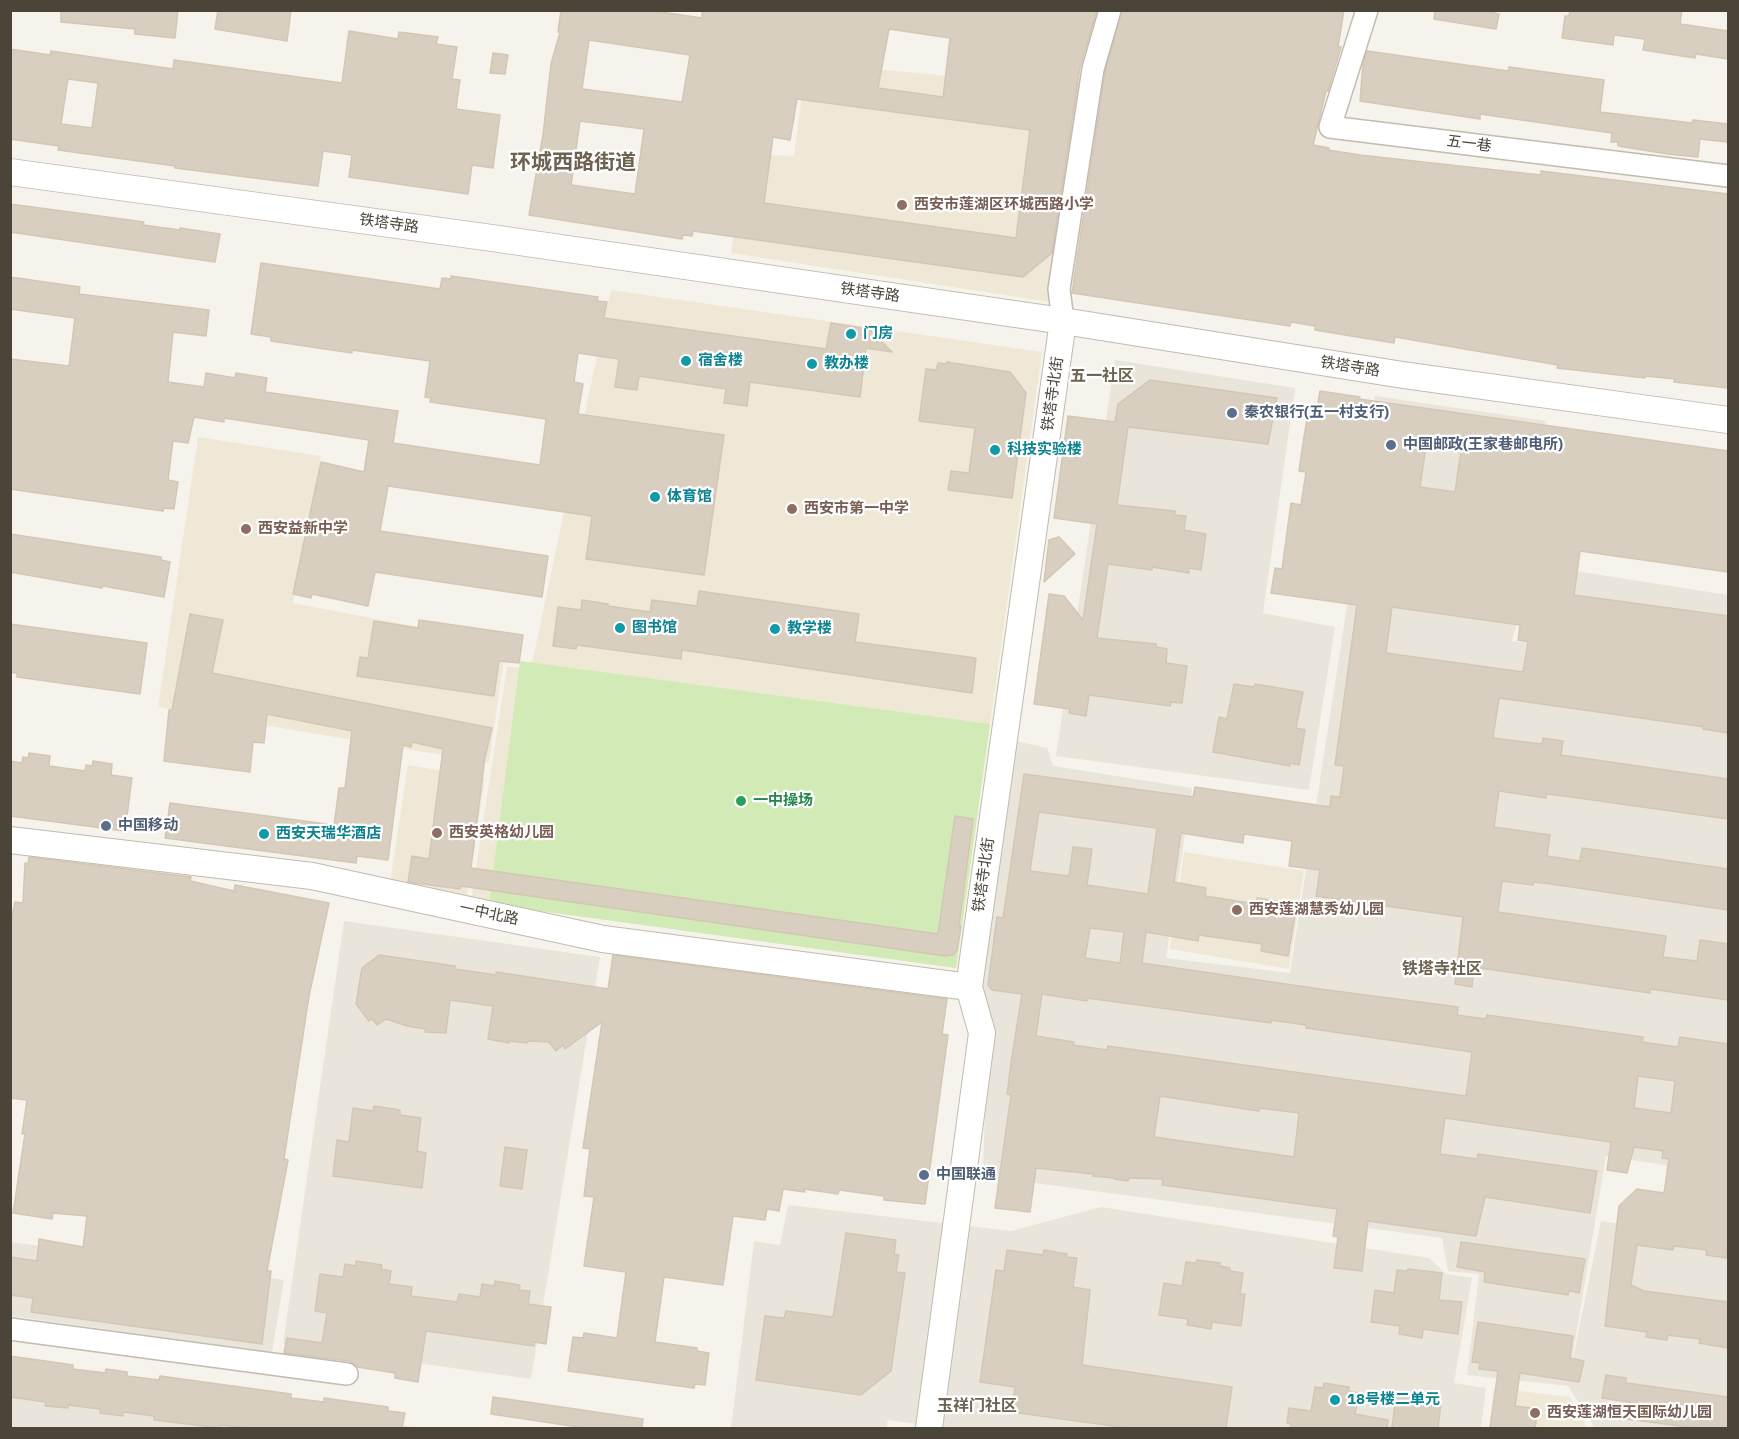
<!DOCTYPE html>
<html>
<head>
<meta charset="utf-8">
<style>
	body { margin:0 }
	#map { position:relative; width:1739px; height:1439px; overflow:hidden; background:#f6f3ec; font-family:"IBM Plex Sans",sans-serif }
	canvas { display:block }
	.frame { position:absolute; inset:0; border:12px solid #4b4439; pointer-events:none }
</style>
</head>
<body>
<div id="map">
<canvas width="1739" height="1439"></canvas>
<div class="frame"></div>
</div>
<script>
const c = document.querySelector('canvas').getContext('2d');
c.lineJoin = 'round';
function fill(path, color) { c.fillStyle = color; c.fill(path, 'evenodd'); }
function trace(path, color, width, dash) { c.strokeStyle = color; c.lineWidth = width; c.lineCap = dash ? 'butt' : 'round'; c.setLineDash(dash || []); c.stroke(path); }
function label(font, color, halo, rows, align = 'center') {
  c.font = font + ' "IBM Plex Sans","Noto Sans SC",sans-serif'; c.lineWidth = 4.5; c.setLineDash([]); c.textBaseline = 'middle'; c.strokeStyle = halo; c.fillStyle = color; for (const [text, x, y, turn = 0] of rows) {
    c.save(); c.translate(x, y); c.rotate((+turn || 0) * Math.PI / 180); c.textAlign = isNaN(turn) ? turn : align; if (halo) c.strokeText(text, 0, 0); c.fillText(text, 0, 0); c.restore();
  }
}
fill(new Path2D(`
	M 1115,360 L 1295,388 L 1263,613 L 1335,627 L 1309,790 L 1056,756 Z
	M 1375,396 L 1546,421 L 1528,581 L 1512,641 L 1722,672 L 1728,622 L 1728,1175 L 1606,1156 L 1568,1383 L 1601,1221 L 1661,1230 L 1664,1188 L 1728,1197 L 1728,1428 L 1595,1428 L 1568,1386 L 1467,1375 L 1479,1274 L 1448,1271 L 1442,1238 L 983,1176 L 988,1003 L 979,981 L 1016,741 L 1047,748 L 1053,766 L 1192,788 L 1166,958 L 1290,973 L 1354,561 Z
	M 1537,565 L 1728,595 L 1722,659 L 1527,627 Z
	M 344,921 L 600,957 L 531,1379 L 283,1344 Z
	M 788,1205 L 1011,1231 L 1101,1207 L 1429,1258 L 1446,1274 L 1472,1278 L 1454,1383 L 1486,1388 L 1481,1428 L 948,1428 L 888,1420 L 886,1428 L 731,1428 L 754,1241 L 780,1245 Z
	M 11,1242 L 284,1280 L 272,1352 L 11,1316 Z
	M 11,1371 L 413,1427 L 413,1428 L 11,1428 Z`), '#eae5da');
fill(new Path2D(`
	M 806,63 L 1084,88 L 1050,302 L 731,253 L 746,154 L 794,156 Z
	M 611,290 L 1042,352 L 956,968 L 471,901 L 507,667 L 531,668 Z
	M 198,437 L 321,456 L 293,603 L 506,644 L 489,763 L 158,707 Z
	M 408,765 L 485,778 L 466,901 L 389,889 Z
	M 1184,852 L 1304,871 L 1289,969 L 1170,949 Z
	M 1494,1388 L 1570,1397 L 1587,1428 L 1489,1428 Z`), '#efe8d6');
fill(new Path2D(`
	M 520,661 L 990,724 L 956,968 L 489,904 Z`), '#d2eab5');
const building = new Path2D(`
	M 61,10 L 178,10 L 175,38 L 135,34 L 135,29 L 61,22 Z
	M 218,10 L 291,10 L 287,41 L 215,29 Z
	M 561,10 L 648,10 L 702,18 L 702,10 L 1097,10 L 1080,67 L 1052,253 L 1023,277 L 693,231 L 692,236 L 683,235 L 682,239 L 529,215 L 543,135 L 551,64 L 560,32 L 558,32 ZM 889,29 L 950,38 L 943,97 L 878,88 ZM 589,40 L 690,55 L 682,102 L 582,89 ZM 797,99 L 1030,130 L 1016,238 L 764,203 L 773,137 L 790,140 ZM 580,121 L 644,129 L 635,194 L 571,185 Z
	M 1122,10 L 1344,10 L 1338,47 L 1341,47 L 1328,91 L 1326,91 L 1313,145 L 1329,148 L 1328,150 L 1360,155 L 1541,175 L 1541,171 L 1728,194 L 1728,388 L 1674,382 L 1675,379 L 1645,376 L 1645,378 L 1557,368 L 1558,365 L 1395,337 L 1394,343 L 1315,330 L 1315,326 L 1291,322 L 1290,326 L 1072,293 L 1105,72 Z
	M 1435,10 L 1481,10 L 1499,14 L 1496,29 L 1434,19 Z
	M 1570,10 L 1682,10 L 1680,24 L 1728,31 L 1728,59 L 1696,54 L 1695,58 L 1643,50 L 1645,39 L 1614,35 L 1613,45 L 1562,38 L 1565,16 L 1569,16 Z
	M 349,31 L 398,39 L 399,32 L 438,37 L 436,44 L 457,47 L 452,79 L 460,80 L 456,109 L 500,115 L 493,168 L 472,165 L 468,194 L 349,177 L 352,155 L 323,151 L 318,186 L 175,168 L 175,166 L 58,150 L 59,146 L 10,139 L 10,49 L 50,55 L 51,51 L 173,69 L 174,60 L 342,83 ZM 68,79 L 98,83 L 92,128 L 61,124 Z
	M 1367,51 L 1508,71 L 1509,67 L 1604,80 L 1600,112 L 1692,123 L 1693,120 L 1728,124 L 1728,142 L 1700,139 L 1698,157 L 1668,154 L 1618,146 L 1618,142 L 1611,142 L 1612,133 L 1480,114 L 1480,119 L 1360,101 L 1363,64 Z
	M 493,53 L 508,55 L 505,74 L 490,73 Z
	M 10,204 L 144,222 L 143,225 L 180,230 L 180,228 L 220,234 L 215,262 L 10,232 Z
	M 261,263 L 440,289 L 442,278 L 451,279 L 451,276 L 598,297 L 597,301 L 607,302 L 604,318 L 826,349 L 831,323 L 869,329 L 892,352 L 866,348 L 860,397 L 750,382 L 747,406 L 724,403 L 726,389 L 639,376 L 637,390 L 615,387 L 619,359 L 578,353 L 574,382 L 583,384 L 578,414 L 724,435 L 704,575 L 586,559 L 592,516 L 388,486 L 380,531 L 548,556 L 542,597 L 375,572 L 368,606 L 312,594 L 311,598 L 293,594 L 321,462 L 364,472 L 369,440 L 224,418 L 224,422 L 194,417 L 188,443 L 173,441 L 168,480 L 178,482 L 174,509 L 164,508 L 163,511 L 10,489 L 10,359 L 69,366 L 75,318 L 10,309 L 10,277 L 80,287 L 79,294 L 209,310 L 206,336 L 173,332 L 168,382 L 204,387 L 206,373 L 235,378 L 236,373 L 267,378 L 265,392 L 398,411 L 393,443 L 540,465 L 546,419 L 430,402 L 431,398 L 425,397 L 430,361 L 352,350 L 352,353 L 271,341 L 271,337 L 251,334 Z
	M 947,362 L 1010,372 L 1026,393 L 1012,498 L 948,490 L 951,471 L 969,473 L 975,428 L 919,421 L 926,369 L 936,370 L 938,363 L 947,364 Z
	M 1150,380 L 1277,398 L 1268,444 L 1128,427 L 1117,505 L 1175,511 L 1175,515 L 1186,516 L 1184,530 L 1206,534 L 1201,570 L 1189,568 L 1189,573 L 1152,567 L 1152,570 L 1108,564 L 1097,638 L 1156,644 L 1156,647 L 1167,649 L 1166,663 L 1187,666 L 1182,703 L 1171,702 L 1170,706 L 1089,695 L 1086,716 L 1069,713 L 1070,709 L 1034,704 L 1049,594 L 1064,596 L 1083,620 L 1097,524 L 1054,518 L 1068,416 L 1115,422 L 1118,404 Z
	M 1320,391 L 1360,397 L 1359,399 L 1728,451 L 1728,572 L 1580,551 L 1574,595 L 1728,616 L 1728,733 L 1703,729 L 1704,727 L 1499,698 L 1493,738 L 1542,744 L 1543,738 L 1563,741 L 1561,755 L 1728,779 L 1728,819 L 1564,796 L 1546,794 L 1546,798 L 1499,791 L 1494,827 L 1550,835 L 1547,856 L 1580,861 L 1582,848 L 1728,869 L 1728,910 L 1551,884 L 1534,882 L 1533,885 L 1502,881 L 1498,912 L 1666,936 L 1663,957 L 1697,961 L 1700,940 L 1728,944 L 1728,1000 L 1650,989 L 1650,993 L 1474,967 L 1472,987 L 1455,984 L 1463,917 L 1316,896 L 1320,870 L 1289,866 L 1292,841 L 1244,834 L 1243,843 L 1181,833 L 1174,882 L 1206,888 L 1205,896 L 1256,904 L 1257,898 L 1297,904 L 1288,956 L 1261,951 L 1262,944 L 1199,935 L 1198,941 L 1146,932 L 1142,963 L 1320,989 L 1458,1007 L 1457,1015 L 1486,1019 L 1487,1015 L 1643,1037 L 1642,1042 L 1678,1047 L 1680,1037 L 1728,1044 L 1728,1245 L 1726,1258 L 1706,1255 L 1707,1250 L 1674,1246 L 1673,1250 L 1637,1245 L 1631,1285 L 1644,1291 L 1728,1302 L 1728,1348 L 1699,1343 L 1700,1339 L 1668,1335 L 1667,1340 L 1646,1337 L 1647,1332 L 1605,1326 L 1619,1206 L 1637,1189 L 1664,1193 L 1669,1159 L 1662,1158 L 1663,1151 L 1634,1147 L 1627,1173 L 1607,1170 L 1611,1142 L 1445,1118 L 1440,1154 L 1477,1159 L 1478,1154 L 1597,1171 L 1590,1213 L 1485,1197 L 1476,1236 L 1368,1221 L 1362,1271 L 1334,1268 L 1338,1237 L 1333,1236 L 1337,1209 L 1162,1185 L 1163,1179 L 1129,1178 L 1128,1181 L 1114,1179 L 1114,1178 L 1093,1176 L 1093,1174 L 1036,1168 L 1030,1212 L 995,1208 L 1011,1095 L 1007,1094 L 1012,1056 L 1022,994 L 992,990 L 988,985 L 997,917 L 1003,918 L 1024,774 L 1193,797 L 1195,787 L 1330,807 L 1331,796 L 1340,797 L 1344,766 L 1335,765 L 1357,605 L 1271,593 L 1275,568 L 1282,569 L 1291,503 L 1301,505 L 1306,472 L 1299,471 L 1304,437 L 1308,412 L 1316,414 ZM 1427,439 L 1462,444 L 1455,492 L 1420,487 ZM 1392,607 L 1520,625 L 1518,640 L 1528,642 L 1523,672 L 1386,653 ZM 1039,812 L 1157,828 L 1148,894 L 1087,885 L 1092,849 L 1073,847 L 1069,876 L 1030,871 ZM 1090,928 L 1124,932 L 1120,963 L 1085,958 ZM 1042,994 L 1087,1001 L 1087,998 L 1271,1023 L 1271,1020 L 1306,1025 L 1306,1028 L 1472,1052 L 1466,1096 L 1108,1046 L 1107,1050 L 1073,1045 L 1074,1042 L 1036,1036 ZM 1638,1076 L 1675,1081 L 1671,1113 L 1634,1108 ZM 1160,1096 L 1259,1111 L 1259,1108 L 1299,1113 L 1294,1157 L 1154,1137 Z
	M 10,534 L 161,557 L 161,560 L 170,562 L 164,597 L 103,586 L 102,588 L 10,572 Z
	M 1059,537 L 1075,554 L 1044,582 L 1049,540 Z
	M 699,591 L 859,614 L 855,642 L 976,658 L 972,693 L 682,650 L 681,659 L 577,645 L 576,649 L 553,646 L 558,607 L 581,610 L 582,600 L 608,604 L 608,606 L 650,612 L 652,600 L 697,606 Z
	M 190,614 L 223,620 L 212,673 L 492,728 L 485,757 L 471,868 L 938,934 L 955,816 L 973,819 L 959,925 L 961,926 L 957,950 L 953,955 L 945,956 L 461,886 L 460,889 L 408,882 L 412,856 L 429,859 L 443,749 L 412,742 L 411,747 L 403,745 L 388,860 L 357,856 L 356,863 L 165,838 L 170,803 L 334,825 L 339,788 L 345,788 L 352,731 L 267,714 L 264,743 L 253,742 L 250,772 L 164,761 L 169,710 L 172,710 Z
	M 419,620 L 523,635 L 519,663 L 499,661 L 494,696 L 357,676 L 360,657 L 368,658 L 374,621 L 418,628 Z
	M 10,624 L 147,643 L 140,694 L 17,677 L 17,673 L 10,672 Z
	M 1234,684 L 1254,687 L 1255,684 L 1303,692 L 1296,728 L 1305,730 L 1299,765 L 1290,763 L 1290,766 L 1213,752 L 1219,717 L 1227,719 Z
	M 29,753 L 50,756 L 49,766 L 85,771 L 86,765 L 92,766 L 93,761 L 112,764 L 111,775 L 132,778 L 125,831 L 10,816 L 10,761 L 22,763 L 23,757 L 28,758 Z
	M 29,857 L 191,877 L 190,881 L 234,891 L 235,885 L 329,903 L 309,996 L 284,1159 L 288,1160 L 267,1271 L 271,1271 L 262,1344 L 31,1312 L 33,1298 L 10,1295 L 10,1257 L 37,1261 L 39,1239 L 83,1247 L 87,1216 L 53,1213 L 52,1219 L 13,1213 L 25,1134 L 22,1134 L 27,1100 L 10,1098 L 10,926 L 15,902 L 23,903 L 25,863 L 28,864 Z
	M 379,955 L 455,966 L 455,969 L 496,975 L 496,972 L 608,989 L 613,955 L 947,999 L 942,1034 L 948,1035 L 925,1204 L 884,1200 L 884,1196 L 839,1190 L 838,1194 L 804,1189 L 805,1192 L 783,1189 L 779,1211 L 767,1209 L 765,1220 L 733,1216 L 723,1285 L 664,1277 L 655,1342 L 697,1348 L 697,1351 L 709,1353 L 705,1385 L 695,1384 L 694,1388 L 568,1371 L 573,1337 L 583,1338 L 584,1333 L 617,1338 L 626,1272 L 584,1266 L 594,1197 L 584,1196 L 590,1149 L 583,1148 L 602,1022 L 565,1049 L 563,1045 L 556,1051 L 549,1042 L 528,1041 L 527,1043 L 509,1041 L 509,1043 L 488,1039 L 493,1006 L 450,1000 L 446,1033 L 425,1032 L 426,1029 L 407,1026 L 386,1019 L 377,1025 L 372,1019 L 369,1021 L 356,1004 L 362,968 Z
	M 374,1106 L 400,1110 L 400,1115 L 421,1118 L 417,1151 L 426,1153 L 422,1188 L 333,1176 L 337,1140 L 349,1142 L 353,1108 L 373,1111 Z
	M 505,1147 L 527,1150 L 522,1189 L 500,1186 Z
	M 846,1233 L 896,1240 L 894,1254 L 899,1255 L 896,1272 L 905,1273 L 891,1371 L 861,1395 L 756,1380 L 765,1316 L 784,1318 L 786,1311 L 833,1317 Z
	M 1461,1242 L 1585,1259 L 1579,1293 L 1569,1291 L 1568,1295 L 1484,1282 L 1485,1272 L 1457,1267 Z
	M 1007,1250 L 1043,1255 L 1044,1250 L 1067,1254 L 1066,1257 L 1077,1258 L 1073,1287 L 1090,1290 L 1082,1365 L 1232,1387 L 1226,1428 L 1128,1428 L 1011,1412 L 1015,1387 L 980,1382 L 996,1270 L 1004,1271 Z
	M 1197,1260 L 1220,1263 L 1220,1266 L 1230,1268 L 1230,1271 L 1243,1273 L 1240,1294 L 1245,1294 L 1241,1326 L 1212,1322 L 1211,1329 L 1187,1325 L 1188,1319 L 1159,1315 L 1164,1283 L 1182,1286 L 1186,1262 L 1196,1263 Z
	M 356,1261 L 382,1265 L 381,1269 L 391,1271 L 389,1284 L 412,1287 L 411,1296 L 457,1302 L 459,1294 L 480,1297 L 482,1284 L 494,1286 L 495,1281 L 520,1285 L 519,1290 L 530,1291 L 528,1304 L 551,1307 L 546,1344 L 534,1342 L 534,1346 L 426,1331 L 418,1382 L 395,1378 L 395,1373 L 357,1367 L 349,1361 L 284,1353 L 287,1338 L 322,1343 L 327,1313 L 315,1311 L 320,1274 L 343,1277 L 345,1264 L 356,1266 Z
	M 1408,1269 L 1442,1273 L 1439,1300 L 1462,1302 L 1458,1334 L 1423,1329 L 1422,1338 L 1399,1334 L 1400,1326 L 1371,1322 L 1375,1290 L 1394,1293 L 1397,1270 L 1407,1271 Z
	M 1478,1322 L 1573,1336 L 1570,1358 L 1584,1361 L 1579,1382 L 1520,1373 L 1515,1406 L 1538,1409 L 1535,1428 L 1490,1428 L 1498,1371 L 1479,1369 L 1480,1363 L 1472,1362 Z
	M 10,1356 L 73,1365 L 73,1369 L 105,1373 L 106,1369 L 127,1372 L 127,1376 L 159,1380 L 160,1376 L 291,1394 L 291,1398 L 324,1402 L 324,1398 L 388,1407 L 388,1411 L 405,1413 L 402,1428 L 246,1428 L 221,1425 L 220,1428 L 154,1420 L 154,1416 L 123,1412 L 123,1416 L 100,1413 L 100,1409 L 68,1405 L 68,1408 L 45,1406 L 46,1402 L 10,1397 Z
	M 1606,1375 L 1626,1378 L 1626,1383 L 1728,1397 L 1728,1428 L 1695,1428 L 1627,1419 L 1629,1402 L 1602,1398 Z
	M 1324,1383 L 1349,1387 L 1349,1391 L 1359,1393 L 1355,1414 L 1388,1420 L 1387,1428 L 1291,1428 L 1291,1424 L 1287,1423 L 1289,1408 L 1311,1411 L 1315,1387 L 1323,1388 Z
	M 1407,1395 L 1431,1398 L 1431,1401 L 1441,1403 L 1438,1428 L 1392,1428 L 1396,1396 L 1406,1398 Z
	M 493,1397 L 643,1419 L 642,1428 L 585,1428 L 491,1414 Z`);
fill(building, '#d8cfc1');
trace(building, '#d3c7b4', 1.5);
const minor = new Path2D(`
	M 1367,10 L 1330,127 L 1728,176
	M 1063,321 L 1059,289 L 1093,69 L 1110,10
	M 10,1329 L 347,1374`);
const tertiary = new Path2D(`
	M 10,172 L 492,238 L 1063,321 L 1403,375 L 1728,420
	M 10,840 L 312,876 L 603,939 L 969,987
	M 929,1428 L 982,1033 L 969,987 L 1063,321`);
trace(minor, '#c2bbae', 24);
trace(tertiary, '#c2bbae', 28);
trace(minor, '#fff', 21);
trace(tertiary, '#fff', 26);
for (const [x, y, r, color] of [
	[902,205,6,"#8d6e63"],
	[851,334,6,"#0f9aa8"],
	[686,361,6,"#0f9aa8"],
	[812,364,6,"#0f9aa8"],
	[1232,413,6,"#5c6f8a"],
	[1391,445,6,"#5c6f8a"],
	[995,450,6,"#0f9aa8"],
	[655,497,6,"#0f9aa8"],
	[792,509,6,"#8d6e63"],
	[246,529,6,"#8d6e63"],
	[620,628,6,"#0f9aa8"],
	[775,629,6,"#0f9aa8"],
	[741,801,6,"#2e9e5b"],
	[106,826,6,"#5c6f8a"],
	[437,833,6,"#8d6e63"],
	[264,834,6,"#0f9aa8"],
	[1237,910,6,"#8d6e63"],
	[924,1175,6,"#5c6f8a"],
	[1335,1400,6,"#0f9aa8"],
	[1535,1413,6,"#8d6e63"]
]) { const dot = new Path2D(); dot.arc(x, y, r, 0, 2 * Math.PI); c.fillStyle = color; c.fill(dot); trace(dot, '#fff', 2); }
label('15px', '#4b4439', '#fff', [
	["五一巷",1469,144,7],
	["铁塔寺路",389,224,8],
	["铁塔寺路",870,293,8],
	["铁塔寺路",1350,367,9],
	["铁塔寺北街",1053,394,-82],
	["铁塔寺北街",984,875,-82],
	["一中北路",489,914,12]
]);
label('bold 15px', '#785e54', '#fff', [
	["西安市莲湖区环城西路小学",914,205],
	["西安市第一中学",804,509],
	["西安益新中学",258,529],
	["西安英格幼儿园",449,833],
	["西安莲湖慧秀幼儿园",1249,910],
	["西安莲湖恒天国际幼儿园",1547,1413]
], 'left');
label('bold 15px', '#0d838f', '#fff', [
	["门房",863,334],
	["宿舍楼",698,361],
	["教办楼",824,364],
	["科技实验楼",1007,450],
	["体育馆",667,497],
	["图书馆",632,628],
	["教学楼",787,629],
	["西安天瑞华酒店",276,834],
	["18号楼二单元",1347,1400]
], 'left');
label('bold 15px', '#4e5e75', '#fff', [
	["秦农银行(五一村支行)",1244,413],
	["中国邮政(王家巷邮电所)",1403,445],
	["中国移动",118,826],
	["中国联通",936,1175]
], 'left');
label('bold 15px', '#27864d', '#fff', [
	["一中操场",753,801]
], 'left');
label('bold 16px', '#6e6250', '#fff', [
	["五一社区",1102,376],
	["铁塔寺社区",1442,969],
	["玉祥门社区",977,1406]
]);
label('bold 21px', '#6e6250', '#fff', [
	["环城西路街道",573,163]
]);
</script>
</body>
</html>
